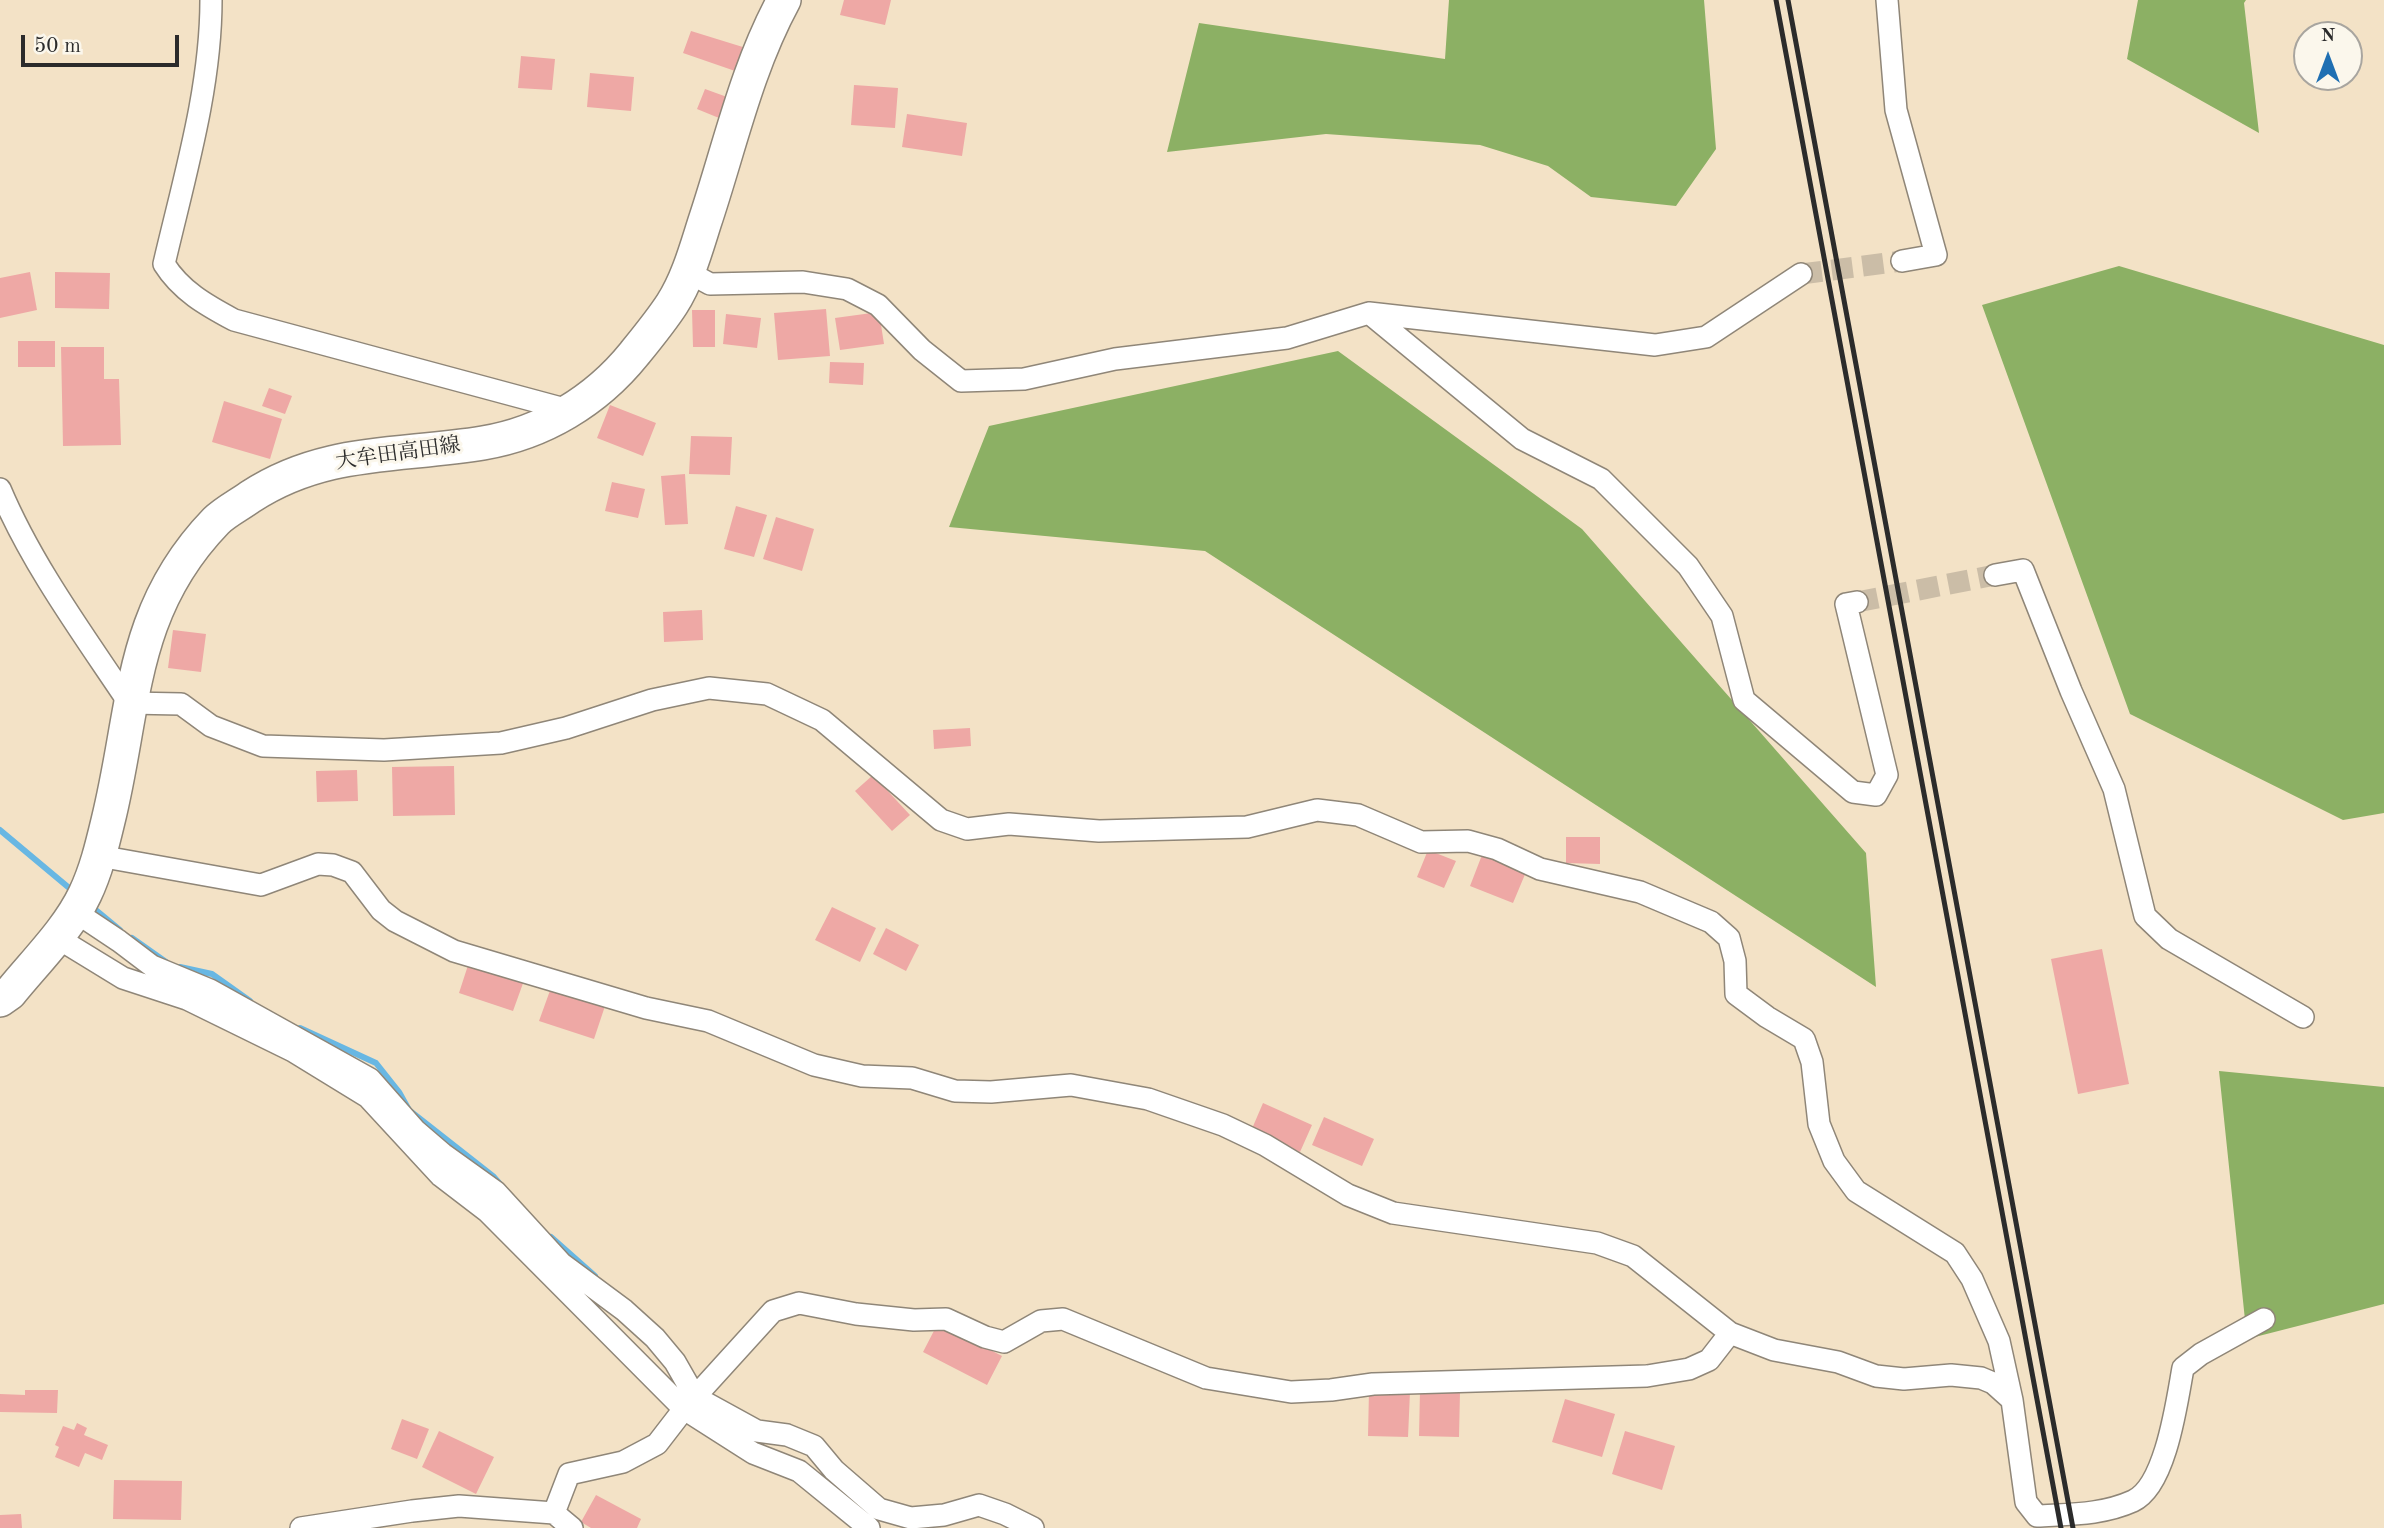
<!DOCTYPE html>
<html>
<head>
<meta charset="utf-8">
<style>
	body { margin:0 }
	#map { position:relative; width:2384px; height:1528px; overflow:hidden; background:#f3e2c6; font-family:"Old Standard TT",serif }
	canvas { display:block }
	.north { position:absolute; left:2293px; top:21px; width:70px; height:70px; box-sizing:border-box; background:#fbf7ec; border:2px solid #a8a59f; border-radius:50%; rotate:0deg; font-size:19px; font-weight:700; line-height:28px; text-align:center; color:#2b2b2b }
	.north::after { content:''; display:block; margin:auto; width:24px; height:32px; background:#1f6fb2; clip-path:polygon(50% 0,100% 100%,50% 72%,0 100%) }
	.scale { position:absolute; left:21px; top:35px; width:158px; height:32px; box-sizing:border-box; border:4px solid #2b2b2b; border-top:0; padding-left:9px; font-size:21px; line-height:24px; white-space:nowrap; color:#2b2b2b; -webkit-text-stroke:5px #fbf7ec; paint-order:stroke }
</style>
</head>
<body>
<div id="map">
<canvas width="2384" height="1528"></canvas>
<div class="north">N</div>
<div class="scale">50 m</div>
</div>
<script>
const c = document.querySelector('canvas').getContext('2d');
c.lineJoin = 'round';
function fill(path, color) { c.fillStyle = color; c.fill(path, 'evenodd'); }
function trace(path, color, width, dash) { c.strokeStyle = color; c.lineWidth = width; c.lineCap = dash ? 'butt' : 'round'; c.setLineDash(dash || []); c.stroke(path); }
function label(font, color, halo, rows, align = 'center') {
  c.font = font + ' "Old Standard TT","Noto Serif JP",serif'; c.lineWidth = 6; c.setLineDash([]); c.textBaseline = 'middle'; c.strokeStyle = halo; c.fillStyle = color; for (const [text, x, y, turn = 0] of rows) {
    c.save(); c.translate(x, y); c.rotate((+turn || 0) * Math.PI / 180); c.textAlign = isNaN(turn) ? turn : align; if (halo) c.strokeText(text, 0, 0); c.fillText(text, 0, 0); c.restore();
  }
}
fill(new Path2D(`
	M 1449,0 L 1704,0 L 1716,149 L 1676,206 L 1591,197 L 1548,166 L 1480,145 L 1326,134 L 1167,152 L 1199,23 L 1445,59 Z
	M 2138,0 L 2246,0 L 2244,3 L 2259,133 L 2127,59 Z
	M 2119,266 L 2384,345 L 2384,813 L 2343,820 L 2130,714 L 1982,305 Z
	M 1338,351 L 1582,529 L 1866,853 L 1876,987 L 1205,551 L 949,527 L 989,426 Z
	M 2219,1071 L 2384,1087 L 2384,1304 L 2247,1339 Z`), '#8cb064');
trace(new Path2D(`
	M 0,830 L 74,892
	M 91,906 L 120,930
	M 132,938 L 166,962
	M 180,967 L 212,974 L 250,1001
	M 300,1028 L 376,1063 L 399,1092 L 409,1110 L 493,1176 L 500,1184
	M 551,1237 L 595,1276`), '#68b7e3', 6);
fill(new Path2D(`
	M 844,0 L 891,0 L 885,25 L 840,15 Z
	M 691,31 L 746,48 L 738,72 L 683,53 Z
	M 521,56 L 555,59 L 552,90 L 518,88 Z
	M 590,73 L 634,77 L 631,111 L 587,107 Z
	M 854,85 L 898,88 L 895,128 L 851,125 Z
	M 705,89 L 727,97 L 719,118 L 697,109 Z
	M 907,114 L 967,123 L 962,156 L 902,147 Z
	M 30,272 L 37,310 L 0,318 L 0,278 Z
	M 55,272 L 110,273 L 109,309 L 55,308 Z
	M 826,309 L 830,356 L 778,360 L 774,313 Z
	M 692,310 L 715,310 L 715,347 L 693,347 Z
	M 879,312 L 884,344 L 840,350 L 835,318 Z
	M 726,314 L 761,318 L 757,348 L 723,344 Z
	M 18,341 L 55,341 L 55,367 L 18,367 Z
	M 61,347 L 104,347 L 104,379 L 119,379 L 121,445 L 63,446 Z
	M 830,362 L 864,363 L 863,385 L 829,383 Z
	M 269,388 L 292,396 L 285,414 L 262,406 Z
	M 224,401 L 282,419 L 270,459 L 212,442 Z
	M 610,405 L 656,423 L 643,456 L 597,438 Z
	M 691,436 L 732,437 L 730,475 L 689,474 Z
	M 685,474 L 688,524 L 665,525 L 661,476 Z
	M 612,482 L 645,489 L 638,518 L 605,511 Z
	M 736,506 L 767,515 L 754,557 L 724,549 Z
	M 776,517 L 814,529 L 802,571 L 763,559 Z
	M 702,610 L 703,640 L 664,642 L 663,612 Z
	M 173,630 L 206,634 L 201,672 L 168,668 Z
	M 970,728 L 971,746 L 934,749 L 933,730 Z
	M 454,766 L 455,815 L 393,816 L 392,767 Z
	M 357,770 L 358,801 L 317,802 L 316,771 Z
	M 873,775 L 910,815 L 892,831 L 855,791 Z
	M 1566,837 L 1600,837 L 1600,864 L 1566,863 Z
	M 1428,850 L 1456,861 L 1444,888 L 1417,877 Z
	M 1482,855 L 1526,872 L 1513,903 L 1470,886 Z
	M 832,907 L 876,928 L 860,962 L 815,940 Z
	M 886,928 L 919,945 L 906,971 L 873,954 Z
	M 2102,949 L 2129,1084 L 2078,1094 L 2051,959 Z
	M 471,956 L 526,975 L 513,1011 L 459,993 Z
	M 552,985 L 606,1003 L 594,1039 L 539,1021 Z
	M 1263,1103 L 1312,1125 L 1300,1152 L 1251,1131 Z
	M 1324,1117 L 1374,1139 L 1362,1166 L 1312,1145 Z
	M 938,1323 L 1002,1356 L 987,1385 L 923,1352 Z
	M 25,1390 L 58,1390 L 57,1413 L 0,1412 L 0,1394 L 25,1395 Z
	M 1369,1391 L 1410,1392 L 1408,1437 L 1368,1436 Z
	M 1420,1391 L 1460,1392 L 1459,1437 L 1419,1436 Z
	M 1565,1399 L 1615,1414 L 1602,1457 L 1552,1442 Z
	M 402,1419 L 429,1429 L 417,1459 L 391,1449 Z
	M 77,1423 L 87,1428 L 84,1435 L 108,1445 L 102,1460 L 85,1453 L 79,1467 L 55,1457 L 59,1447 L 55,1445 L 63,1426 L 74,1430 Z
	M 439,1431 L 494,1457 L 476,1494 L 422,1467 Z
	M 1625,1431 L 1675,1446 L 1662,1490 L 1612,1474 Z
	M 114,1480 L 182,1481 L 181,1520 L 113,1519 Z
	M 596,1495 L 641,1519 L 637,1528 L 591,1528 L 581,1522 Z
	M 21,1514 L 22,1528 L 0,1528 L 0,1515 Z`), '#eea8a5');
trace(new Path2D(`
	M 1801,274 L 1902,261
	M 1857,602 L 1995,575`), '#cbbda7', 21, [21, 10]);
const minor = new Path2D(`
	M 211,0 C 211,89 184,178 164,264 C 181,291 206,305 234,320 L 572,411
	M 1887,0 L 1896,110 L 1936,255 L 1902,261
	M 688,272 L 710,284 L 803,282 L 847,289 L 878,305 L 922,350 L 961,381 L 1024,379 L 1115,359 L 1287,338 L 1369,313 L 1655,345 L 1706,337 L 1801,274
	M 1369,313 L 1522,439 L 1601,479 L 1688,566 L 1722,616 L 1744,700 L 1853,792 L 1876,795 L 1887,775 L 1846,604 L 1857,602
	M 0,489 C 32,565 83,634 129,703 L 181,704 L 211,726 L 263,746 L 384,750 L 501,743 L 566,728 L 652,700 L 709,688 L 767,694 L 822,720 L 941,820 L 967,829 L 1009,824 L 1099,831 L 1247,827 L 1317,810 L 1358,815 L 1421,842 L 1468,841 L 1497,849 L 1540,869 L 1640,892 L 1711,922 L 1729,938 L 1735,961 L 1736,994 L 1767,1017 L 1804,1039 L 1812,1062 L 1819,1124 L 1834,1161 L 1856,1191 L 1955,1253 L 1972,1279 L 1999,1341 L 2012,1400 L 2026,1502 L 2037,1516 C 2070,1514 2102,1515 2133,1501 C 2166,1486 2177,1401 2183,1368 L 2201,1354 L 2264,1319
	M 1995,575 L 2023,570 L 2071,691 L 2114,789 L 2145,916 L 2169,939 L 2303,1017
	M 99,856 L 261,885 L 318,864 L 333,865 L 352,872 L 381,910 L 395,921 L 454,951 L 646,1008 L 708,1021 L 814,1065 L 862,1076 L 912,1078 L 955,1091 L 991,1092 L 1071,1085 L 1148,1099 L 1223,1125 L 1265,1145 L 1348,1195 L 1393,1213 L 1597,1243 L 1633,1256 L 1730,1333 L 1774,1350 L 1838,1362 L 1876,1376 L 1904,1379 L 1951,1375 L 1981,1378 L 1993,1383 L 2012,1400
	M 74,911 L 119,941 L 152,966 L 210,990 L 370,1079 L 415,1130 L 443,1154 L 496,1192 L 562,1264 L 624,1310 L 655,1338 L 675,1362 L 695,1397 L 757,1431 L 787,1435 L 814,1446 L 834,1470 L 879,1509 L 911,1518 L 944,1515 L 979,1505 L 1005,1514 L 1033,1528
	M 56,937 L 123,978 L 187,999 L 293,1051 L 368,1097 L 441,1176 L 488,1212 L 684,1409 L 753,1453 L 799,1471 L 869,1528
	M 554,1513 L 569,1474 L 623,1462 L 657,1444 L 684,1409 L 773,1311 L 799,1303 L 856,1314 L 914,1320 L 946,1319 L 985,1337 L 1004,1342 L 1041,1321 L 1063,1319 L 1206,1378 L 1291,1392 L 1331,1390 L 1373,1384 L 1647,1376 L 1689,1369 L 1709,1360 L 1730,1333
	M 301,1528 L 412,1511 L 459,1506 L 554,1513 L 572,1528`);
const primary = new Path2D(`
	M 0,1000 L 10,993 C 35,962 68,930 85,894 C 96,871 102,846 108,821 C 136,708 128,612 216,521 C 225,512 239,505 250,497 C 325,448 399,457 483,443 C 543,433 596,401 634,354 C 647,338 661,321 672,304 C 688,279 696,249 705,221 C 730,146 746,70 784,0`);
trace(minor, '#8f8678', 24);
trace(primary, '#8f8678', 36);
trace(minor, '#fff', 21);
trace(primary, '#fff', 33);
trace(new Path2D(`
	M 1776,0 L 2061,1528
	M 1788,0 L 2073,1528`), '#2b2b2b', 5);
label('21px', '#2b2b2b', '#fbf7ec', [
	["大牟田高田線",398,454,-8]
]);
</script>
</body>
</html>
